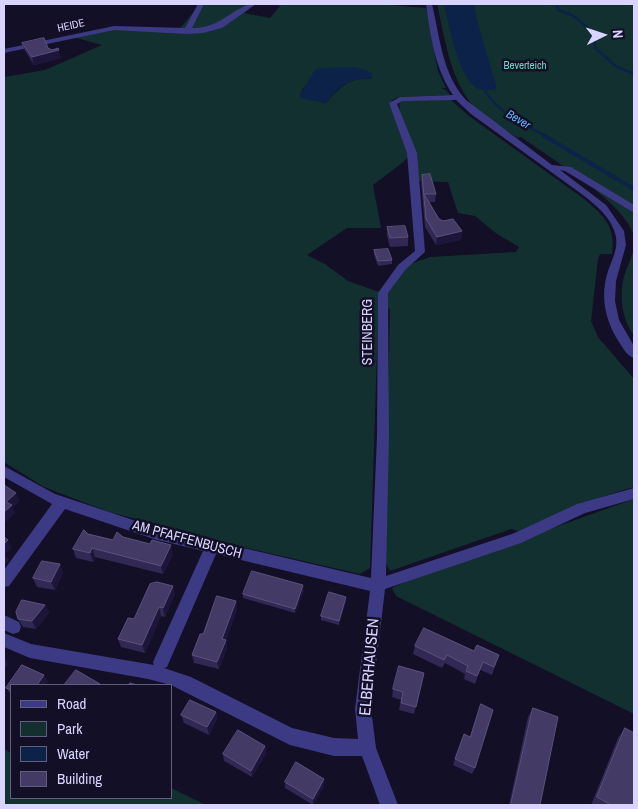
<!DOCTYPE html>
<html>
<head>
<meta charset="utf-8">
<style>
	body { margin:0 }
	#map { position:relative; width:638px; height:809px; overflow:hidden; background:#130f26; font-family:"Archivo Narrow",sans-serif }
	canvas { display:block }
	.frame { position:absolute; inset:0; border:5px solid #d9d4ff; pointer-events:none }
	.legend { position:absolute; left:10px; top:684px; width:162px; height:115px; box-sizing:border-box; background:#130f26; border:1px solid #625e7d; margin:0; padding:6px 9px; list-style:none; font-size:15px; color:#d9d4ff }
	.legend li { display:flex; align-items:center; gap:10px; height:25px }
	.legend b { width:25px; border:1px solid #625e7d }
	.north { position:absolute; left:578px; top:10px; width:50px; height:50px; -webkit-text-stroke:4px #130f26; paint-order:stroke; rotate:86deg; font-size:14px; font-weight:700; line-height:20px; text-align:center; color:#d9d4ff }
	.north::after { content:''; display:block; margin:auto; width:18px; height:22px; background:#d9d4ff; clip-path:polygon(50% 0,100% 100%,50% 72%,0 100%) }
</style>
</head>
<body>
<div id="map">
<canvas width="638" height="809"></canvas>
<div class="frame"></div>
<ul class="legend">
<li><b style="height:6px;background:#3d3a85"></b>Road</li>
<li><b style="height:14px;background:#12302f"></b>Park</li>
<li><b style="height:14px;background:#0c2248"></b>Water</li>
<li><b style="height:14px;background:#433a66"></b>Building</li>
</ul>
<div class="north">N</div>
</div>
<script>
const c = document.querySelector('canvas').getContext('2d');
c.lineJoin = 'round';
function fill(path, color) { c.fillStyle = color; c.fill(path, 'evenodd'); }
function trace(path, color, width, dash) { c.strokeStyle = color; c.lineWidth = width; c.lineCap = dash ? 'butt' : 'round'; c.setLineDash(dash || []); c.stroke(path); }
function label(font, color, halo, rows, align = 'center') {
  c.font = font + ' "Archivo Narrow",sans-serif'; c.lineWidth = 5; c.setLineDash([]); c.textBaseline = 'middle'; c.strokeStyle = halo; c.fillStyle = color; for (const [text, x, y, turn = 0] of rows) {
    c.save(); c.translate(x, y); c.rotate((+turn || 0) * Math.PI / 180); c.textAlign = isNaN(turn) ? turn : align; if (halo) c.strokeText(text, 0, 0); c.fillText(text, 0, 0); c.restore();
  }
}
fill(new Path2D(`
	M 200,4 L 255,4 L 244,13 L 270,18 L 280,6 L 276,4 L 379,4 L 426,8 L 438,71 L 446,88 L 441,88 L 446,90 L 450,95 L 399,97 L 392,100 L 391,107 L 400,120 L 399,101 L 411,99 L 451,100 L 469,116 L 584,199 C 604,216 616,226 612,254 L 600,254 L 598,259 L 591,321 L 598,337 L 634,379 L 634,487 C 594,498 556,514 518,531 L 511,529 L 390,571 L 385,561 L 390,309 L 383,306 L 383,293 L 402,267 L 430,257 L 516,252 L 519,247 L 497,234 L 475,216 L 458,213 L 448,182 L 414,181 L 411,154 L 402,163 L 373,185 L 381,228 L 347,228 L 307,255 L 325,264 L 348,281 L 379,292 L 370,568 L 360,574 L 251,549 L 109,512 L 44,487 L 4,462 L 4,77 L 45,70 L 102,45 L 73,37 L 114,28 L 178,31 ZM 372,73 L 371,79 C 349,77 340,87 326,103 L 303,97 L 301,93 L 303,88 Z
	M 437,4 L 634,4 L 634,335 C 622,321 619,294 624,277 C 628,262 638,249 633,233 C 621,200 550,158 521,137 L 518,138 C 504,129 487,121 476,109 C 450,82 445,38 437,4 Z
	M 634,499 L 634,714 L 396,596 L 392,588 L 424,574 Z
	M 4,749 L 11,753 L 11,798 L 171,798 L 171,788 L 206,805 L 4,805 Z`), '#12302f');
fill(new Path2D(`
	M 444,4 L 474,4 L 476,17 L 497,89 C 489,90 482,92 475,87 C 459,76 448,23 444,4 Z
	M 356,67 L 372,73 L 372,79 C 349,77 340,86 326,103 L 304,99 L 299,96 L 315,70 L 322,68 Z`), '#0c2248');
trace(new Path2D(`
	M 557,4 L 558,10 L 574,16 L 595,34 L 595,48 L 617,67 L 634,74
	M 483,87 C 495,112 522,122 545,136`), '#0c2248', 2.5);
trace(new Path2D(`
	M 543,135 L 634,189`), '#0c2248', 4);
fill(new Path2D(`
	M 198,4 L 204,4 L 192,28 C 222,29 236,3 256,4 L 222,28 L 203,33 L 187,34 L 114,30 L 4,53 L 4,49 L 114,26 L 185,28 Z
	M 426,4 L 432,4 C 440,37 442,74 466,100 L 552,165 L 571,167 L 634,205 L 634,212 L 631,211 L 565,171 L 560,170 L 606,205 L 624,231 L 626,245 L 616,281 L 615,301 L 619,320 L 634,346 L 634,358 C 627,356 623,348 619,342 C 605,320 600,296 608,271 C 612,260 618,249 616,237 C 613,219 597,206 583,195 L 471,114 L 456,100 L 402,101 L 397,104 L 417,153 L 425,252 L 406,269 L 388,293 L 389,436 L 386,576 L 512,534 L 577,504 L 634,488 L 634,499 L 585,513 L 521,543 L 385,589 L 371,709 L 376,748 L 398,805 L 380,805 L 362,756 L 334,756 L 290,745 L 171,685 L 148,679 L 30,658 L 4,647 L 4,633 L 31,644 L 154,665 L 153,662 L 203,551 L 154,539 L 65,509 L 9,586 L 4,587 L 4,570 L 52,504 L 4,477 L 4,466 L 55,494 L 154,527 L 371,578 L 377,436 L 378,293 L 398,265 L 415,251 L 407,153 L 389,103 L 400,97 L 453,95 C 435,69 430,34 426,4 ZM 216,554 L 370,591 L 355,709 L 358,739 L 334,738 L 292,728 L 191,677 L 164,668 L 167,667 Z
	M 4,615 L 19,622 L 21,627 L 19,632 L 13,634 L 4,630 Z`), '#3d3a85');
fill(new Path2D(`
	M 22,43 L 48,48 L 61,58 L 34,65 L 25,51 Z
	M 422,175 L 436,194 L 435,202 L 429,202 L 439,219 L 462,231 L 461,240 L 436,245 L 425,227 L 421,183 Z
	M 387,227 L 408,237 L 408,246 L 390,247 L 387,236 Z
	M 374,250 L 392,260 L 392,264 L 378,266 L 374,255 Z
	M 88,534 L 113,540 L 123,537 L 173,554 L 163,574 L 95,557 L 93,562 L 76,558 L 73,549 Z
	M 60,564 L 63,573 L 55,590 L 37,587 L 33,578 Z
	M 304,590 L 295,613 L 243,598 L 243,594 Z
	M 175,594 L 165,617 L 161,616 L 145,653 L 121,647 L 118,639 L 134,619 Z
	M 236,601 L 237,609 L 226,641 L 227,648 L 219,669 L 194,663 L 192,655 L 203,634 Z
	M 346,601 L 339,625 L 321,620 L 321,616 Z
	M 45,605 L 49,613 L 36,629 L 23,627 L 18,619 Z
	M 415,646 L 474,651 L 499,655 L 492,675 L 480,670 L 475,684 L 464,679 L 465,674 L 445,663 L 442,668 L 413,654 Z
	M 22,665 L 44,675 L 48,682 L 46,685 L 11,685 L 11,695 L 6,688 Z
	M 424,673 L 414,714 L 399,710 L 401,700 L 392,697 L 393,689 Z
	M 533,708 L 540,805 L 509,805 L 528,717 Z
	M 216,712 L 217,719 L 209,735 L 184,723 L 181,715 Z
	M 625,728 L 634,805 L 591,805 L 618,738 Z
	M 464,734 L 475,768 L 472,774 L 453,765 Z
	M 265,746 L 266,753 L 252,777 L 224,761 L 223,754 Z
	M 324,779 L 324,786 L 313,805 L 285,788 L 285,782 Z`), '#312854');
fill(new Path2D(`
	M 59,50 L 61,58 L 34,65 L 32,57 Z
	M 462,231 L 461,240 L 436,245 L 437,237 Z
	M 16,493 L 20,501 L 13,507 L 15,513 L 6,522 L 4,518 L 4,512 L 6,502 Z
	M 8,540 L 12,548 L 5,554 L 9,560 L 4,566 L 4,544 Z
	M 171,545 L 173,554 L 163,574 L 161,566 Z
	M 92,548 L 95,557 L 93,562 L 90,553 Z
	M 60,564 L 63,573 L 55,590 L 51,582 Z
	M 303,585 L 304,590 L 295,613 L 295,609 Z
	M 173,586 L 175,594 L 165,617 L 163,608 Z
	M 346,597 L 346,601 L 339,625 L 339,621 Z
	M 236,601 L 237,609 L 226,641 L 227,648 L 219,669 L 217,662 L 222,639 Z
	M 45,605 L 49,613 L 36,629 L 32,621 Z
	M 159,607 L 161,616 L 145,653 L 142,645 Z
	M 4,656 L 8,664 L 4,670 Z
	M 44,675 L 48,682 L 46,685 L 37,685 Z
	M 216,712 L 217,719 L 209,735 L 207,727 Z
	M 265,746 L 266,753 L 252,777 L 251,771 Z
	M 324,779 L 324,786 L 313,805 L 313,799 Z`), '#1d163a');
const building = new Path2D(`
	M 44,38 L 48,48 L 52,50 L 58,48 L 59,50 L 32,57 L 22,43 Z
	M 430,174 L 436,194 L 424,194 L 439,219 L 443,221 L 453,219 L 462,231 L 437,237 L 426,219 L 422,175 Z
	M 405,226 L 408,237 L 390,238 L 387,227 Z
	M 388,249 L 392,260 L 378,261 L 374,250 Z
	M 4,485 L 16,493 L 6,502 L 12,505 L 4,512 Z
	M 84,530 L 88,534 L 113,540 L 117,532 L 123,537 L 150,544 L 152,540 L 171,545 L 161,566 L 92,548 L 90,553 L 73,549 Z
	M 4,537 L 8,540 L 4,544 Z
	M 42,561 L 60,564 L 51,582 L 33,578 Z
	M 252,571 L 303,585 L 295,609 L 243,594 Z
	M 157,582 L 173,586 L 163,608 L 159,607 L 142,645 L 118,639 L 128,618 L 134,619 L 150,584 Z
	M 329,592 L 346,597 L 339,621 L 321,616 Z
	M 217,596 L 236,601 L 222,639 L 226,640 L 217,662 L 192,655 L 200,634 L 203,634 Z
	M 22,600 L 45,605 L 32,621 L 18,619 L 16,612 Z
	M 424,628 L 474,651 L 477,645 L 499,655 L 494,667 L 483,662 L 477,676 L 466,671 L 468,666 L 447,655 L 444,660 L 415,646 Z
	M 22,665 L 44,675 L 37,685 L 11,685 L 11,690 L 6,688 Z
	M 399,666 L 424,673 L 416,707 L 401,703 L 403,692 L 393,689 Z
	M 76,670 L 100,684 L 98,685 L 67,685 L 65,684 Z
	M 130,683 L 137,685 L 129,685 Z
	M 190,700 L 216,712 L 207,727 L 181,715 Z
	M 481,704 L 493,710 L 475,768 L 455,759 L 464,734 L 470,737 Z
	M 533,708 L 558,717 L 540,805 L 511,805 Z
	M 625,728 L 634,733 L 634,805 L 611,805 L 597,797 Z
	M 238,730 L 265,746 L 251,771 L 223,754 Z
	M 296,762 L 324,779 L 313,799 L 285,782 Z`);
fill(building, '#433a66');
trace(building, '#5a527e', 1);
label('11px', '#d9d4ff', '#130f26', [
	["HEIDE",71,26,-12]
]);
label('11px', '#5fe0c0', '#130f26', [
	["Beverteich",525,66]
]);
label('italic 12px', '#62b6ff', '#130f26', [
	["Bever",518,120,31]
]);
label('14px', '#d9d4ff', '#130f26', [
	["STEINBERG",368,332,-90],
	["AM PFAFFENBUSCH",187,540,15]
]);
label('16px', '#d9d4ff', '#130f26', [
	["ELBERHAUSEN",370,667,-85]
]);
</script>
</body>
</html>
